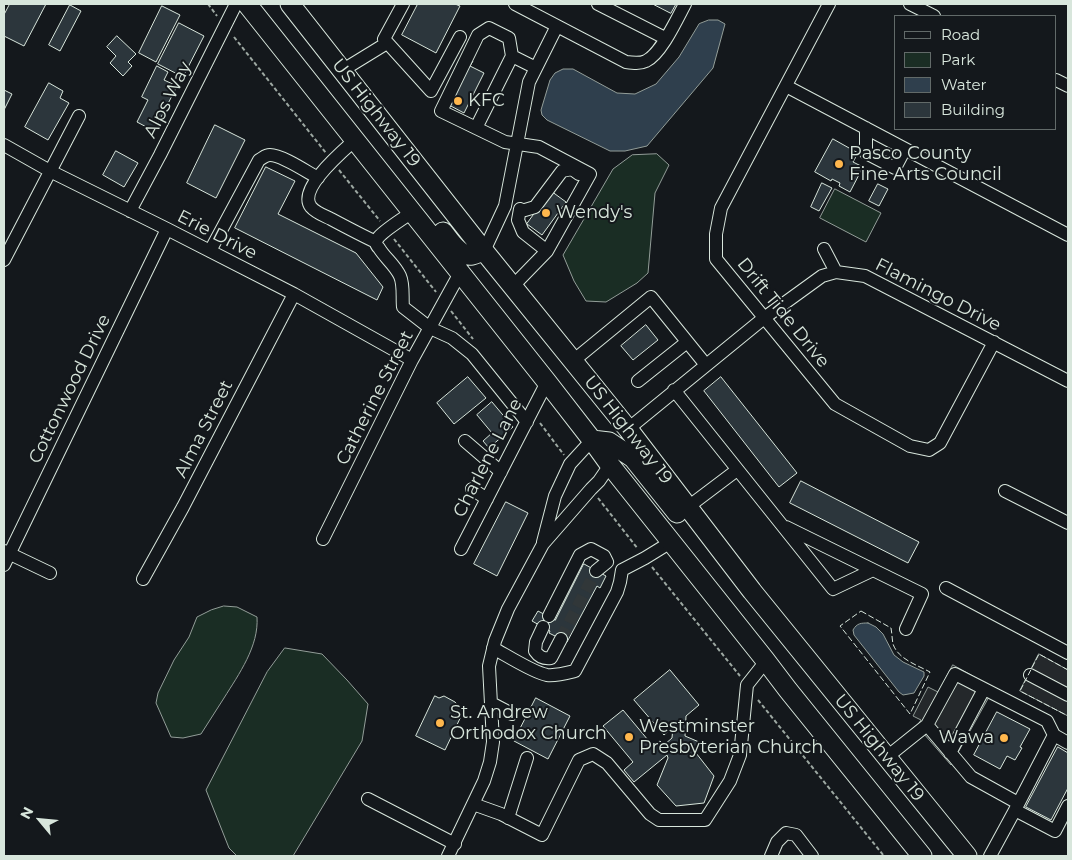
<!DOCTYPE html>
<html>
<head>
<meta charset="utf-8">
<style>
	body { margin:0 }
	#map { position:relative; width:1072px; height:860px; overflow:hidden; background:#14181c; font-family:Montserrat,sans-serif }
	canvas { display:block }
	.frame { position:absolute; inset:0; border:5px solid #d8e6dc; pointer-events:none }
	.legend { position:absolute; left:894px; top:15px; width:162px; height:115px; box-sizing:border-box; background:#14181c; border:1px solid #626a69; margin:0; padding:6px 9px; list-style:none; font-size:15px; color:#d8e6dc }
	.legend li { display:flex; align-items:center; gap:10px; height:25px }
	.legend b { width:25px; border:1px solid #626a69 }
	.north { position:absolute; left:15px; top:795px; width:50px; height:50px; -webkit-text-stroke:4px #14181c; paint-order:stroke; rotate:298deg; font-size:14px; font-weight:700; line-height:20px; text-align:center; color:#d8e6dc }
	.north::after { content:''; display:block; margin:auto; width:18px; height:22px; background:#d8e6dc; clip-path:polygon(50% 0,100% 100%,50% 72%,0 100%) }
</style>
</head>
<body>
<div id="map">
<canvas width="1072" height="860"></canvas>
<div class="frame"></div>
<ul class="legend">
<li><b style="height:6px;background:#14181c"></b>Road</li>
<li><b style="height:14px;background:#1a2d24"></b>Park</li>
<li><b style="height:14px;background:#2f3f4d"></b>Water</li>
<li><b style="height:14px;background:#2c363c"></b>Building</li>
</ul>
<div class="north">N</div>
</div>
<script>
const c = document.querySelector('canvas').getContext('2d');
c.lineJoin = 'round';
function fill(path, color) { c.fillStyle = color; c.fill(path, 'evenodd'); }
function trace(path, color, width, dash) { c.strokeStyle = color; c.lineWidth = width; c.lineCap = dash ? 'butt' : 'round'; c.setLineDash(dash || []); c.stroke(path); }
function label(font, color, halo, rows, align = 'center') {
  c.font = font + ' Montserrat,sans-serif'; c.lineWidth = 4; c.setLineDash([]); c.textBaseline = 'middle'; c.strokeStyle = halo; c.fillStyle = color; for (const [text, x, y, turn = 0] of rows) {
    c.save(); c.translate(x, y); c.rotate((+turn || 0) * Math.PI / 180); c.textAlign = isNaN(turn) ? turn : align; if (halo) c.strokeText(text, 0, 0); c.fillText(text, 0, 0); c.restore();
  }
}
const green = new Path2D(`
	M 657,154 L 669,165 L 655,193 L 648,273 L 637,283 L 606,302 L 586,301 L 574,281 L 563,255 L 613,169 L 632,155 Z
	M 835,189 L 881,213 L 866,242 L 820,218 Z
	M 224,606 L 237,607 L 257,617 C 259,646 239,674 224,698 C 216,710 209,722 201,734 L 183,738 L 171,737 L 156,703 L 158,693 L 174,660 L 189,637 L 197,617 L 211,610 Z
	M 285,648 L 322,654 L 347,680 L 368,704 L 362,741 L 293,856 L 237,856 L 229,848 L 206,790 L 267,672 Z`);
fill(green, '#1a2d24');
trace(green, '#939e99', 1);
const parking = new Path2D(`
	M 1039,654 L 1068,670 L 1068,716 L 1020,691 Z
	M 953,665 L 994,688 L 951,765 L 917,726 L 921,720 L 913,716 L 928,687 L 938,692 Z`);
fill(parking, '#24282b');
trace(parking, '#939e99', 1);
const water = new Path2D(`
	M 709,20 L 718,20 L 725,24 L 713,68 L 647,146 L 625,151 L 610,151 L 547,120 L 542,115 L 541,110 L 550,80 L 555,73 L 563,69 L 573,69 L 617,93 L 635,94 L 656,84 L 679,57 L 699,24 Z
	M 868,623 L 876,627 L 883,634 L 894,655 L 903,662 L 924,672 L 924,676 L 914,693 L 903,695 L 899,692 L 854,635 L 853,630 C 857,623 861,623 868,623 Z`);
fill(water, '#2f3f4d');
trace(water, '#939e99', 1);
const building = new Path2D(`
	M 10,4 L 46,4 L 24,46 L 4,36 L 4,15 Z
	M 418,4 L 455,4 L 460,6 L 436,53 L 402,35 Z
	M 653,4 L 676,4 L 671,13 Z
	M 70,5 L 81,11 L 60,51 L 49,45 Z
	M 162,6 L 180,15 L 156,62 L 139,53 Z
	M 179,23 L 204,36 L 183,77 L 158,64 Z
	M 117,36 L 136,54 L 128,62 L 132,66 L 123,76 L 110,63 L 116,56 L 107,47 Z
	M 470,59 L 473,61 L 470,66 L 484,73 L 464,113 L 447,104 Z
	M 157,66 L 168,72 L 164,80 L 177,86 L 154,131 L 137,122 L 148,100 L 142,97 Z
	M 49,83 L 63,91 L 60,98 L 69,103 L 48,140 L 25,127 Z
	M 4,90 L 12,94 L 4,110 Z
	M 215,125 L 245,140 L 216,198 L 187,183 Z
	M 833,139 L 858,153 L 853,162 L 863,167 L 850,192 L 839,186 L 840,183 L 832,179 L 831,181 L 815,172 Z
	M 116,151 L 138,163 L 124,187 L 103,175 Z
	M 266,167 L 295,181 L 278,214 L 356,253 L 383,287 L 377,300 L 235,228 Z
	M 822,183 L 832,188 L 819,211 L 811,207 Z
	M 878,184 L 888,189 L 879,206 L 869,201 Z
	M 551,191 L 566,202 L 542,235 L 527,224 Z
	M 646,325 L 658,340 L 633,360 L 621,346 Z
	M 468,377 L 486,398 L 454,424 L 437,403 Z
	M 721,377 L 797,473 L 779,487 L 704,391 Z
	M 492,402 L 513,427 L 489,448 L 483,441 L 492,433 L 477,415 Z
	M 801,481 L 919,542 L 908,563 L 790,503 Z
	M 506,502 L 528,513 L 497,576 L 474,564 Z
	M 584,564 L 606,576 L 600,588 L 597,586 L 567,642 L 549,633 L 550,631 L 532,621 L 538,611 L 555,620 Z
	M 670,670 L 699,705 L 686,716 L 685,736 L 699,742 L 696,753 L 714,776 L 704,803 L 676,806 L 657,785 L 668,758 L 667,755 L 634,782 L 624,770 L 633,762 L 603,726 L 623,710 L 653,746 L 660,741 L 664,745 L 672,738 L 673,727 L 664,735 L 634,700 Z
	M 435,696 L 439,698 L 444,696 L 455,702 L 460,708 L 464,710 L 445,750 L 416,736 Z
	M 536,698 L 570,716 L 548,759 L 514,741 Z
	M 997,712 L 1030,729 L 1020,747 L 1022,748 L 1015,760 L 1007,756 L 1000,769 L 974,755 Z
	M 1058,747 L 1068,753 L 1068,788 L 1051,820 L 1026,807 Z`);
fill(building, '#2c363c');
trace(building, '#d8e6dc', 1);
trace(new Path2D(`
	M 561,639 L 596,571`), '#313739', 12, [12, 6]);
const minor = new Path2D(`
	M 403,4 L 384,39 L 431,91 L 460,37
	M 515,4 L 626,62 C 633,63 640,64 646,61 C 661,54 677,19 685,4
	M 598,4 L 665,38
	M 829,4 L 721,208 L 716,234 L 716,259 L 835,404 L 910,446 L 929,450 L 940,443 L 994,342
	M 910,4 L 934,16
	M 512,56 L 509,38 L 489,28 L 478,35 L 441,111 L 505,142 L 539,147 L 590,174 L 547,251 L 513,286
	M 343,70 L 387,43
	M 1056,80 L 1068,86
	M 786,86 L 1068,235
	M 476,128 L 512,56 L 536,68
	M 866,128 L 866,153 L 895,168 L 905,149
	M 355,140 C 343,151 297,189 311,207 C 316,213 325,216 331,219 C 346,227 361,235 376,242
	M 4,145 L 50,171 L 167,229 L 294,294 L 412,360
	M 520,209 L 518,220 L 523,232 L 547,251
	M 525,210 L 535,207 L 562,171 L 572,169 L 579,174
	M 130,211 L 160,155 L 236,4
	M 412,212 C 403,219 384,230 378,238 C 375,242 376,245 379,248 C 385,258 395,265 400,276 C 404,285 402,297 403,307 L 430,328 L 452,338 L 472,354 L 527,422
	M 824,249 L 836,272
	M 210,251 L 259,160 C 263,158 265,155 270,155 C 282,155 307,172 318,178
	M 484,251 L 505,206 L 529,82 L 557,26
	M 4,260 L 79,116
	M 573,361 L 651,297 L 706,365
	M 638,381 L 687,342
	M 674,390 L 833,589 L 873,570
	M 628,429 L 764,318 L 822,276 L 836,272 L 865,276 L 1068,381
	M 465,441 L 501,472
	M 472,489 L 487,499
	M 1005,491 L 1068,523
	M 688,507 L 737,470
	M 786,527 L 922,594 L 906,629
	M 323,539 L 412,360 L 460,273
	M 543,542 L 555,496 L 570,464 L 592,440
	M 461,549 L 547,382
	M 4,551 L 50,573
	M 4,565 L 167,229
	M 622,570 L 645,558 L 671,542
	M 143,579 L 183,507 L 294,294
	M 946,588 L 1068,653
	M 549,616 L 580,555 L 591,549 L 604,556 L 607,562 L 596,571
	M 543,627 L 536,642 L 535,651 C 539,657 543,659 551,658 L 561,639
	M 493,648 C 506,655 534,673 547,675 C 556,676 567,673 575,671 L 617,592 L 620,582 L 622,570
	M 1030,675 L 1068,695
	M 491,703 L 512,714
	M 927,725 L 971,777 L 1018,803
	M 1054,735 L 1015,810 L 1055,831 L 1068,806
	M 950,753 L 984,689
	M 887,757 L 927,725 L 955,674 L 1047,721 L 1054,735 L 1068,743
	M 368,799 L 455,844
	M 473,804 L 501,814 L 542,835 L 579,760 L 593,754 L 607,763 L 650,814 L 659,820 L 705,820 L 730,781 L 740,755 L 747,685 L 766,661
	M 508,818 L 527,758
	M 448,856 L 484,781 L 490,762 L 493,742 L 489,666 L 495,641 L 508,609 L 543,544 L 591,489 L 599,481 L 610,465
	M 771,856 L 777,842 L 786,833 L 796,835 L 812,856
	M 990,856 L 1015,810`);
const highway = new Path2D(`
	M 247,4 L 547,382 L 592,440 L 610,465 L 766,661 L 788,690 L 922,856
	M 290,4 L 484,251 L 628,429 L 752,591 L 967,856
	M 443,232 C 450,240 459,257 472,255 C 476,254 480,252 484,251
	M 592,440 L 609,442 L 633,458 L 677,513`);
trace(minor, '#d8e6dc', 14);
trace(highway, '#d8e6dc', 21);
trace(new Path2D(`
	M 208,4 L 217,16
	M 234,37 L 326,153
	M 339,170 L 380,221
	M 394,239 L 436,292
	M 451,311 L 473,339
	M 540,423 L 564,455
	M 598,498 L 638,549
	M 652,567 L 740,676
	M 758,700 L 884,856`), '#9da8a2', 2, [4, 2.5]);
trace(minor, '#14181c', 12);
trace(highway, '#14181c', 19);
trace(new Path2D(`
	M 861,611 L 891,628 C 892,633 892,639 893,644 C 898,659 917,665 930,672 L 910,714 L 840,626 Z
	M 1068,670 L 1039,654 L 1020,691 L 1068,716`), '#d8e6dc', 1, [6, 2.5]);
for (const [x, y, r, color] of [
	[458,101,5,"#ffb74d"],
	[839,164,5,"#ffb74d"],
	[546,213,5,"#ffb74d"],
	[440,723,5,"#ffb74d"],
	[629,737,5,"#ffb74d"],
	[1004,738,5,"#ffb74d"]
]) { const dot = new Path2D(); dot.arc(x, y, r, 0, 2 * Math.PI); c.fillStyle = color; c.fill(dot); trace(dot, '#14181c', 2); }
label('18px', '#d8e6dc', '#14181c', [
	["Alps Way",168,100,-63],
	["US Highway 19",376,113,52],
	["Erie Drive",217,235,27],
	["Flamingo Drive",938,295,27],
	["Drift Tide Drive",783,313,51],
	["Cottonwood Drive",70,389,-64],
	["Catherine Street",375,398,-63],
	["Alma Street",204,429,-63],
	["US Highway 19",628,430,52],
	["Charlene Lane",488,458,-63],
	["US Highway 19",879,748,51]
]);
label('18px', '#d8e6dc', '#14181c', [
	["KFC",468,101],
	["Pasco County",849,154],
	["Fine Arts Council",849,175],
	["Wendy's",556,213],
	["St. Andrew",450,713],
	["Orthodox Church",450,734],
	["Westminster",639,727],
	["Presbyterian Church",639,748],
	["Wawa",994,738,"right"]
], 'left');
</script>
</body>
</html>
